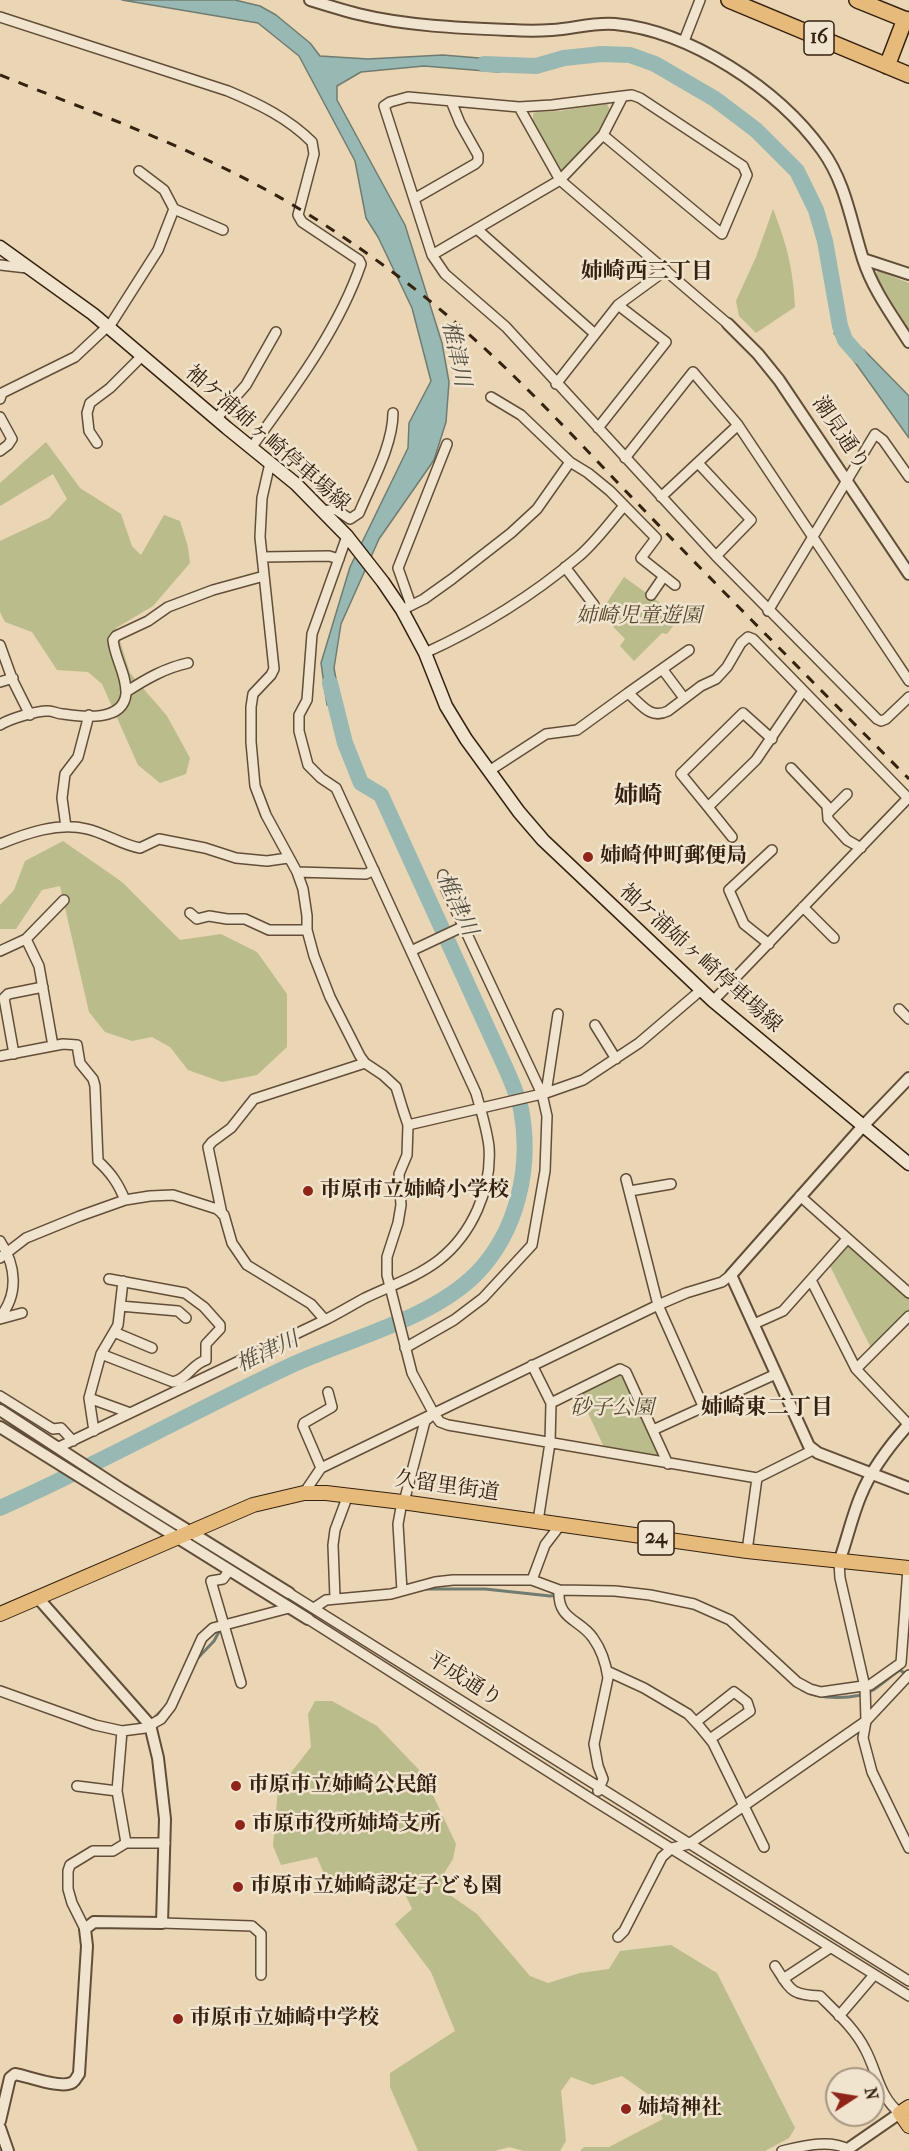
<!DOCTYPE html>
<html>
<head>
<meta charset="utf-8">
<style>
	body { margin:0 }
	#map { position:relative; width:909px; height:2151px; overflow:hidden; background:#ead5b4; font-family:"IM FELL French Canon",serif }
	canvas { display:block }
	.north { position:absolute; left:825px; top:2067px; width:60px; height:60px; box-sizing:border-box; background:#f1e4ce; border:2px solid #a69682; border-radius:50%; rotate:78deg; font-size:16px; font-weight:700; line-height:24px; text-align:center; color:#35210f }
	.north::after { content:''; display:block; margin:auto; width:21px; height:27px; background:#8f2418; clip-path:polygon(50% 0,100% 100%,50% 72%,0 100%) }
</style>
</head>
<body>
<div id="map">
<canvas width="909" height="2151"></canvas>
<div class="north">N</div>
</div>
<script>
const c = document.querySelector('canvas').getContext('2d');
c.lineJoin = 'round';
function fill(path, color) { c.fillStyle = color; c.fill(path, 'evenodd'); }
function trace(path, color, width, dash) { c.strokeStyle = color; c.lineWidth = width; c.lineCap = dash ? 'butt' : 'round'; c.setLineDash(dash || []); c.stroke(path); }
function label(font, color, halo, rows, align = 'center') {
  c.font = font + ' "IM FELL French Canon","Noto Serif JP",serif'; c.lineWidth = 5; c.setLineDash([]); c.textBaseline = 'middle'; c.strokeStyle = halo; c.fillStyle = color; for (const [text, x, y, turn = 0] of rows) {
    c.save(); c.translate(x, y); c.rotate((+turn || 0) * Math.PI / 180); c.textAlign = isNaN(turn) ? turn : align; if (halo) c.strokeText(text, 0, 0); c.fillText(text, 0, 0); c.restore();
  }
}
fill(new Path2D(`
	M 607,103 L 610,111 L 600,131 L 565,172 L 561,172 L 533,123 L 533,114 L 536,112 L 560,111 Z
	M 773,209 C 787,246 793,267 795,307 L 756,333 L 739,316 L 736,301 L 756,257 Z
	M 878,271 L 909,283 L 909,329 L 875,275 Z
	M 46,442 L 80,488 L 121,514 L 132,546 L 141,555 L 164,515 L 180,521 L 188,547 L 190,563 L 153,606 L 116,628 L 130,673 L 167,716 L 190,758 L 186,774 L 160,783 L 138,765 L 102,684 L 88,672 L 57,670 L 32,632 L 5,622 L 0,612 L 0,541 L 49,518 L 67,499 L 53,474 L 0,506 L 0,483 Z
	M 624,577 L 680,617 L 667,634 L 662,633 L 634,661 L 620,646 L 625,639 L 600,613 Z
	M 63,841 L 122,882 L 180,940 L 221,934 L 257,952 L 287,994 L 287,1047 L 257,1075 L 222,1082 L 188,1070 L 170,1047 L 152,1037 L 132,1041 L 105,1032 L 89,1012 L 60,886 L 42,890 L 16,929 L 0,929 L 0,905 L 14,890 L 25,861 Z
	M 846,1247 L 850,1247 L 909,1299 L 909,1310 L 871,1348 L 830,1266 Z
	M 619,1374 L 623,1376 L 659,1454 L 656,1457 L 604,1447 L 579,1394 Z
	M 315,1701 L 332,1701 L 377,1726 L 423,1774 L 456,1844 L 453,1859 L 443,1875 L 442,1886 L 450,1895 L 477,1914 L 530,1976 L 548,1983 L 580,1973 L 609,1969 L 620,1951 L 671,1945 L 717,1973 L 795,2128 L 789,2138 L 765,2151 L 580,2151 L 584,2147 L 609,2147 L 663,2119 L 652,2097 L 622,2076 L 593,2085 L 571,2077 L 561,2091 L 566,2141 L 560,2151 L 524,2151 L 509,2147 L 495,2151 L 418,2151 L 390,2087 L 390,2073 L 455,2031 L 431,1972 L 395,1924 L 412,1909 L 401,1885 L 364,1875 L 327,1881 L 317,1857 L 281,1865 L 273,1846 L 278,1789 L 311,1747 L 308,1714 Z`), '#babc8b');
const water = new Path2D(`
	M 122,0 L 235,0 L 260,6 L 276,15 L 310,43 L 320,56 L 368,59 L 443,55 L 503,60 L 509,70 L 498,72 L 424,66 L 361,72 L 337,86 L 337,100 L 405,225 L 442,343 L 449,382 L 446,422 L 434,460 L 379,539 L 341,624 L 334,668 L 340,702 L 327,705 L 321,663 L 350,567 L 408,448 L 409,423 L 431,381 L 412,308 L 378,237 L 366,218 L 355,161 L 299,56 L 258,23 Z
	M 834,333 L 864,350 L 909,396 L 909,438 Z`);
fill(water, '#98b8b3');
trace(water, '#707c71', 1.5);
trace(new Path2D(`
	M 423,1589 L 485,1589 L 550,1596 L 572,1594
	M 196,1660 L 214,1641 L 221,1628
	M 802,1690 C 818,1700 857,1700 873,1690 C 882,1684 891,1676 900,1670 L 907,1675
	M 152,1720 L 164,1708`), '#707c71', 3);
trace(new Path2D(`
	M 484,64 L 536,66 L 564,58 L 602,54 L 630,55 L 655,64 L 715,99 L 756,130 L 797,171 L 816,210 L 825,241 L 840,326 L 845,340 L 859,356
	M 0,1508 C 100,1464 195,1410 294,1364 C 351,1338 431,1319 476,1274 C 518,1231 532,1166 521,1109 C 518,1096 512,1083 507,1071 L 381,795 L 361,783 L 345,743 L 330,683`), '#98b8b3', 16);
const minor = new Path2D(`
	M 0,17 L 228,91 C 259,104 288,118 312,142 L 314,154 L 298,215 L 302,222 L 359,260 L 361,264 C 338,331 292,391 251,448
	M 684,41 L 700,0
	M 519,107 L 560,180 L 728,324
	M 603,135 L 722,234 L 747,175 L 743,166 L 640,98 L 632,95 L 623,96 L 552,105 L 519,107 L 408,97 L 390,102 L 384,106 L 432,255 L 445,274 L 506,327 L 716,556 L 877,719 L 881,721 L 886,719 L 909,697
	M 414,199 L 475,164 L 478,161 L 478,155 L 460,123 L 451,101
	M 174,209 L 223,230
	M 478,230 L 595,334
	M 432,255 L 560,180 L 603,135 L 623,96
	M 0,265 L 27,268
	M 109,327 L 158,250 L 174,209 L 164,190 L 139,171
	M 556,384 L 618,305 L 666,270
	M 491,397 L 521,415 L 570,462 L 588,473 L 610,491 L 656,538 L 641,558 L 675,585
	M 0,399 L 2,393 L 75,357 L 108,326
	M 0,417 L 12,439 L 8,445 L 0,451
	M 216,419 L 246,385 L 276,332
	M 598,428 L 666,342 L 618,305
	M 97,443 L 89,431 L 87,413 L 90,403 L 110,388 L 142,356
	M 625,458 L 693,372 L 738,425 L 909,681
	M 270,463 L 262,498 L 260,537 L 274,669 L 271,675 L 253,694 L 251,707 L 251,742 L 255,786 L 266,815 L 297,872 L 303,889 L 307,916 L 307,930 L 314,956 L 330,997 L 360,1056 L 365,1063 L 383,1075 L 396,1087 L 403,1110 L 408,1125 L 407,1155 L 399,1174 L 401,1205 L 398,1223 L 387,1257 L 387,1275 L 412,1373 L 434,1414 L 440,1422 L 448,1425 L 757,1478 L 813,1450
	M 698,463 L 751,520 L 716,556
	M 661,497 L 738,425
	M 324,511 L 335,509 L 350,519 L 359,513 C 371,484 393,445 393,413
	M 262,557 L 329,556 L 339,559
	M 565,567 L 594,605
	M 651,595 L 664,576
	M 411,605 L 398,568 L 447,444
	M 402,610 L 424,599 L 452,579 L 511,533 L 537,509 L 570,462
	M 768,611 L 875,434 L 883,440 L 909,477
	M 0,645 L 13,681 L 30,715
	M 425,653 C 480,628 532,596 578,557 C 595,543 609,523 624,506
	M 663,670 L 684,698
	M 0,682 L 13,678
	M 126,692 C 146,679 165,668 188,663
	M 628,693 L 689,650
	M 0,725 C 9,719 38,710 49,711 C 53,711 58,714 63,714 C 83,717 123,722 126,694 C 127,675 115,659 113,640 L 116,636 L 148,621 L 168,607 L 213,590 L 264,576
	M 791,768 L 827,806 L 828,819 L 847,840 L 861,848
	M 489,771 L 546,734 L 577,730 L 628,693 C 641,704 650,720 668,711 L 701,686 L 716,679 L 727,667 L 741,643 L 748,637 L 753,639 L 909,799
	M 708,807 L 681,774 L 743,713 L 772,739
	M 828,813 L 847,794
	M 66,827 L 62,798 L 65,774 L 78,757 L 89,715
	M 732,837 L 708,807 L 756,760 L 803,691
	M 0,844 C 27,833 58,822 87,829 C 105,833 122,845 140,848 L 159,839 L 205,848 L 236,858 L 267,861 L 288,858
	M 297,872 L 366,874 L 374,870
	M 803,907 L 834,938
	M 190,913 L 197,919 L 209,916 L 227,919 L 245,919 L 269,930 L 307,930
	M 26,939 L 39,966 L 53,1046
	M 769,944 L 744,924 L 729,890 L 772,850
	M 0,951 L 26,939 L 64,900
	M 411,951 L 462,927
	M 713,1001 L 909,797
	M 899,1009 L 909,1019
	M 595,1025 L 616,1059
	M 14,1054 L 4,998 L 8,994 L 43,987
	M 0,1056 L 63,1044 L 77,1045 L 80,1063 L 93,1079 L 95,1086 L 98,1161 C 111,1173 118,1183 125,1200
	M 546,1093 L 558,1014
	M 408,1125 L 546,1093 L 583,1080 L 639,1043 L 701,990
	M 626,1179 L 658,1305 L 703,1406
	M 630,1191 L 671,1184
	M 800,1196 L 909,1293
	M 222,1214 L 208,1147 L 212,1142 L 231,1128 L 254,1099 L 365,1063
	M 0,1241 C 16,1265 19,1294 0,1317
	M 0,1258 L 26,1238 L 80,1216 L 125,1200 L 150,1196 L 173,1195 L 217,1209 L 224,1215 L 232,1243 L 247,1265 L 311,1304 L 325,1320
	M 811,1280 L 856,1369 L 909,1425
	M 120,1306 L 178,1311 L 186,1318
	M 0,1319 L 22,1313
	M 754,1324 L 783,1311 L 847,1239
	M 114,1332 L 152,1348
	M 405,1348 L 454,1320 L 483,1298 L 532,1245 L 545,1171 L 547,1116 L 542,1094 L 443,883 L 443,875
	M 101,1354 L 173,1382 C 188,1379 192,1364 206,1360 L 206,1344 L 220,1329 L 220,1325 L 204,1307 L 185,1293 L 109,1279
	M 532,1365 L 551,1403 L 550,1443 L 538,1521
	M 856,1369 L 909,1316
	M 0,1396 L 53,1429 L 61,1428 L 73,1441
	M 89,1398 L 130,1413
	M 551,1403 L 620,1369 L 626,1372 L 668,1464
	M 653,1430 L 776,1374
	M 94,1431 L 89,1398 L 101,1354 L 118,1325 L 123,1281
	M 59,1447 L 325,1320 C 339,1313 352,1305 365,1298 C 390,1286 417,1277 439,1260 C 472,1234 492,1189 489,1147 C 487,1129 481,1111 476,1093 L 336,788 L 321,778 L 308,765 L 299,731 L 299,715 L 307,700 L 312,634 L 347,536
	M 321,1468 L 303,1426 L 304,1423 L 332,1407 L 328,1392
	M 304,1493 L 321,1468 L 658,1305 L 686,1293 L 722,1282 L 731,1275
	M 402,1502 L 398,1524 L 402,1591
	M 404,1502 L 425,1421 L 430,1417
	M 747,1551 L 757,1478
	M 839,1562 L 840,1578 L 865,1687 L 866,1721 L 863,1738 L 872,1772 L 909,1848
	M 229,1571 L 223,1579 L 211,1581 L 241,1683
	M 532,1580 L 545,1545 L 561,1524
	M 559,1590 C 557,1620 580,1619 593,1638 C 601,1649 606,1664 608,1678 L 594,1744 L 598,1766 L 603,1779 L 598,1791
	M 289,1593 L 909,1981
	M 335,1598 L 333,1545 L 335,1530 L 348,1495
	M 314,1608 L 326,1600 L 391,1594 L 435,1582 L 453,1580 L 532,1580 L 559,1590 L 615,1591 L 650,1595 L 694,1604 L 730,1620 L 797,1682 L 810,1689 L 821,1692 L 870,1685 L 901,1663
	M 308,1619 L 593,1800 L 909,1996
	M 901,1663 L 908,1568
	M 607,1671 L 644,1688 L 688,1714 L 700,1727 L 713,1743 L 764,1847
	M 0,1691 L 95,1725 L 122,1731 L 145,1728 L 161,1719 L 171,1706 L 202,1638 L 213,1628 L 289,1608
	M 696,1722 L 734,1692 L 747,1702 L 750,1711 L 710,1739
	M 122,1731 L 117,1791 L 126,1843
	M 77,1786 L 117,1791
	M 162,1923 L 252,1926 L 261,1934 L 261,1975
	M 85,1929 L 72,1903 L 68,1889 L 68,1871 L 70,1865 L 93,1851 L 113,1851 L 126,1843 L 165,1843
	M 618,1937 L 624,1931 L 662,1857 L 672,1848 L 689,1844 L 866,1721 L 909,1675
	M 775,1966 C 791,1990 790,1995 820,1996 C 836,2012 855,2029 865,2049 C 877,2071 879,2097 900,2113
	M 783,1979 L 830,1948
	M 839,2016 L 874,1975
	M 782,2151 C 803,2146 829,2139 848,2149`);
const tertiary = new Path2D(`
	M 310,0 C 326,5 342,10 358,14 C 407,26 461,28 511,30 C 524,31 539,31 552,30 C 573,29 593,22 615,24 C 690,31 778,89 822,150 C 846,183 851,222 863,259 C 873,290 892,315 909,342
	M 863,259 L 909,274
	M 728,324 L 758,354 L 779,380 L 909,574
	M 909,1078 L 863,1126 L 731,1275 L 809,1446 L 818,1453 L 909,1488
	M 0,1410 L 121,1489 L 289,1593
	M 0,1427 L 308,1619
	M 839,1562 C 847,1540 852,1516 861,1495 C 872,1468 890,1445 909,1424
	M 0,2121 L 10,2078 L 15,2074 C 28,2076 62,2090 73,2082 C 76,2080 77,2076 79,2074 L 87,1946 L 85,1929 L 94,1922 L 162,1923 L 165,1819 L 158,1758 L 150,1725 L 38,1598
	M 0,2128 L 8,2151
	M 845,2151 L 900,2113`);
const secondary = new Path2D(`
	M 0,247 L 93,314 L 227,428 L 296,484 L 347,536 L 383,582 L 402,610 L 425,653 L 446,706 L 466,739 L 519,812 L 543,840 L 713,1001 L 909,1164`);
const primary = new Path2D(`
	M 0,1614 L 253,1505 L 304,1493 L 326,1493 L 402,1502 L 747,1551 L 909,1568
	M 909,2107 L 900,2113 L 909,2126`);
const trunk = new Path2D(`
	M 729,0 L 909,75
	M 857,0 L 909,21
	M 887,66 L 905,19`);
trace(minor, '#624e38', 12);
trace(tertiary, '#624e38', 14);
trace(secondary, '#35210f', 15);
trace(primary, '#35210f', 16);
trace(trunk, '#35210f', 18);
trace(minor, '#f1e4ce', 9);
trace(tertiary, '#f1e4ce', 10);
trace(secondary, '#f1e4ce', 12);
trace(primary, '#e5ba7a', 14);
trace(trunk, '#e5ba7a', 15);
trace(new Path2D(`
	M 0,75 C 106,118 217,156 314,218 C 366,251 418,289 464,330 C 527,385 584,448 642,508 C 730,599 820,689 909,779`), '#35210f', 3, [10, 10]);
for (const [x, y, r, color] of [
	[588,857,6,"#8f2418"],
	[308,1191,6,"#8f2418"],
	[236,1786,6,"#8f2418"],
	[240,1825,6,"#8f2418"],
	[238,1887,6,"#8f2418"],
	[178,2019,6,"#8f2418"],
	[626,2109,6,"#8f2418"]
]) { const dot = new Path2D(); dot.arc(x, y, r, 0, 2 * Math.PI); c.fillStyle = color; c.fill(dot); trace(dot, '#f1e4ce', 2); }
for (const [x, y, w] of [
	[819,38,30],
	[656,1538,36]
]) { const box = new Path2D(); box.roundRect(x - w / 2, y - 17, w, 34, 4.5); c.fillStyle = '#f1e4ce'; c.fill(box); trace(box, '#35210f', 1.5); }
label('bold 20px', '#35210f', null, [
	["16",819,38],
	["24",656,1538]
]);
label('21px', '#35210f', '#f1e4ce', [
	["潮見通り",840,434,56],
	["袖ケ浦姉ヶ崎停車場線",267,439,41],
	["袖ケ浦姉ヶ崎停車場線",700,959,42],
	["久留里街道",447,1487,8],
	["平成通り",464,1680,32]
]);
label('italic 21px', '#56482e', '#f1e4ce', [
	["姉崎児童遊園",639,617],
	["砂子公園",612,1409]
]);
label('bold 21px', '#35210f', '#f1e4ce', [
	["姉崎仲町郵便局",600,857],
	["市原市立姉崎小学校",320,1191],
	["市原市立姉崎公民館",248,1786],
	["市原市役所姉埼支所",252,1825],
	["市原市立姉崎認定子ども園",250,1887],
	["市原市立姉崎中学校",190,2019],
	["姉埼神社",638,2109]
], 'left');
label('bold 22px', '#35210f', '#f1e4ce', [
	["姉崎西三丁目",647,273],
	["姉崎東二丁目",767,1409]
]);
label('italic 22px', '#534e40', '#f1e4ce', [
	["椎津川",455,354,78],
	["椎津川",456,905,65],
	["椎津川",268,1353,-25]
]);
label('bold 24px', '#35210f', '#f1e4ce', [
	["姉崎",638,797]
]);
</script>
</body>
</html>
